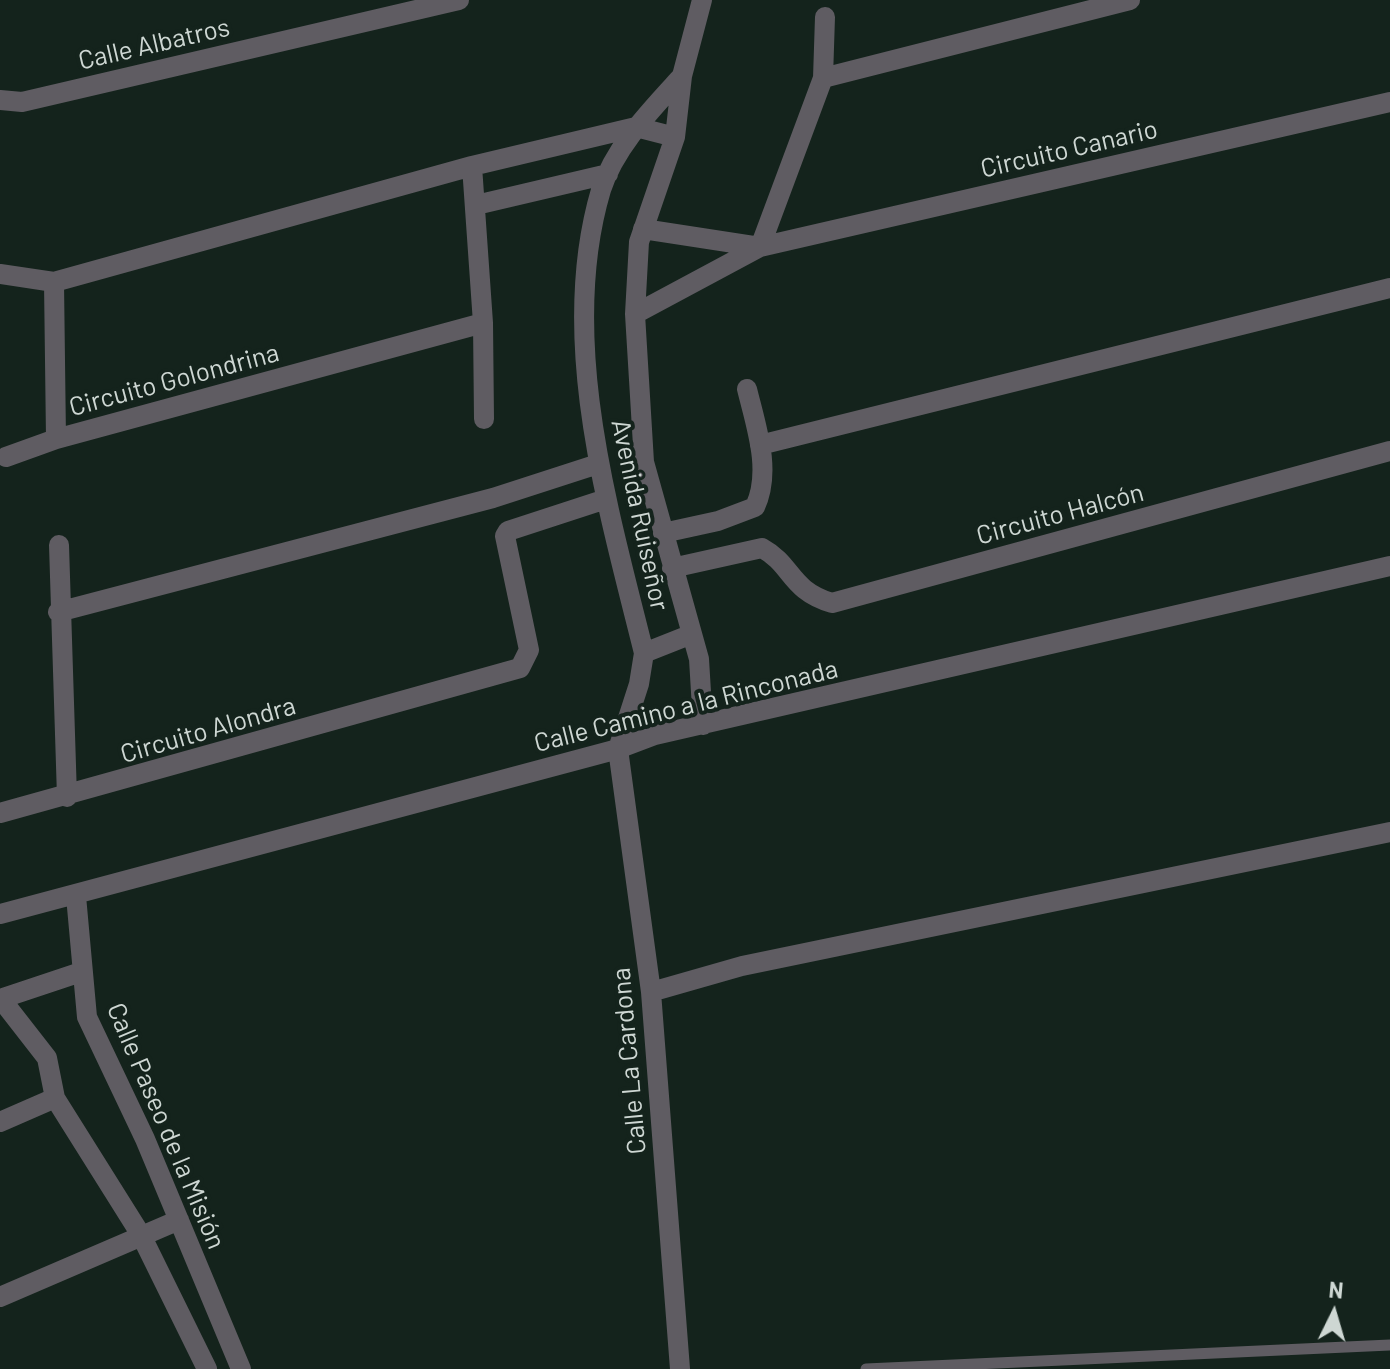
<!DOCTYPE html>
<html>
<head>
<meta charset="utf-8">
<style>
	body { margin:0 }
	#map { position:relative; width:1390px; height:1369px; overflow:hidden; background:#14231c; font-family:Barlow,sans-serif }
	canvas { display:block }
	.north { position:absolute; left:1294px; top:1273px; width:80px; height:80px; -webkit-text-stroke:6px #14231c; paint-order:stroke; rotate:5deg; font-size:22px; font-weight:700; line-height:32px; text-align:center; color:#ced7d3 }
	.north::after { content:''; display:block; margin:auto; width:28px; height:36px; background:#ced7d3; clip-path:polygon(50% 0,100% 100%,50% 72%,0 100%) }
</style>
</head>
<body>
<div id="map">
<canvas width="1390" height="1369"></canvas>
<div class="north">N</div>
</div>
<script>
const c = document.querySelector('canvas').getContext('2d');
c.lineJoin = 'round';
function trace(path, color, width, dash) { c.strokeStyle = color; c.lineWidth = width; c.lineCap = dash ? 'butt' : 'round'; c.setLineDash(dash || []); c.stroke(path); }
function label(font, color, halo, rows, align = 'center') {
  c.font = font + ' Barlow,sans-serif'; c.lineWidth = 8; c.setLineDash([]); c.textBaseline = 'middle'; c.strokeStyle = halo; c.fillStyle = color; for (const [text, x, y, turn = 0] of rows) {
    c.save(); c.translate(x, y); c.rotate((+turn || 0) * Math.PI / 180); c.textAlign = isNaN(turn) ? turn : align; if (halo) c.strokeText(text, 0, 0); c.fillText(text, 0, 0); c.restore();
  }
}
trace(new Path2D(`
	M 866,1369 L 1390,1345`), '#5f5c62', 11);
trace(new Path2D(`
	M 702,0 L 682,76 L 675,137 L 639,242 L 635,314 L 644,462 L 699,659 L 703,725
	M 823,78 L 1130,0
	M 0,100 L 22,102 L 459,0
	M 472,166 L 483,323 L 484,419
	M 476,205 L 608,174
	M 643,229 L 760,247
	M 760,247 L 823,78 L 825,17
	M 0,274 L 54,282 L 472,166 L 636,127 L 675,137
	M 54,282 L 56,439
	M 635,314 L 760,247 L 1390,102
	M 760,445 L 1390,288
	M 6,457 L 56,439 L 483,323
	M 663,533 L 718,521 L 755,507 C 772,471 756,426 747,389
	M 59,545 L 67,797
	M 672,568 L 762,548 C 793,565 789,590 832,603 L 1390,451
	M 58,612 L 493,498 L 598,464
	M 644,653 L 692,634
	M 0,813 L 520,668 L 529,650 L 505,536 L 508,531 L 606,499
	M 76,896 L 87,1017 L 145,1139 L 241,1369
	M 0,914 L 618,749 L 655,735 L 1390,566
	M 651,992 L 742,966 L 1390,832
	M 0,999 L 81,972
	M 1,999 L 47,1058 L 55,1098 L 141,1235 L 207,1369
	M 0,1122 L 55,1098
	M 0,1297 L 179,1220
	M 680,1369 L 651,992 L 618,749 L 639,684 L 644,653 C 608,508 557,338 601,190 C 615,146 652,109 682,76`), '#5f5c62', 20);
label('26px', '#ced7d3', '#14231c', [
	["Calle Albatros",154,44,-13],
	["Circuito Canario",1069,149,-13],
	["Circuito Golondrina",174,380,-15],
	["Circuito Halcón",1060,514,-15],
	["Avenida Ruiseñor",640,515,78],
	["Calle Camino a la Rinconada",686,706,-14],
	["Circuito Alondra",208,730,-16],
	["Calle La Cardona",629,1061,-95],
	["Calle Paseo de la Misión",166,1126,67]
]);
</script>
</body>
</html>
